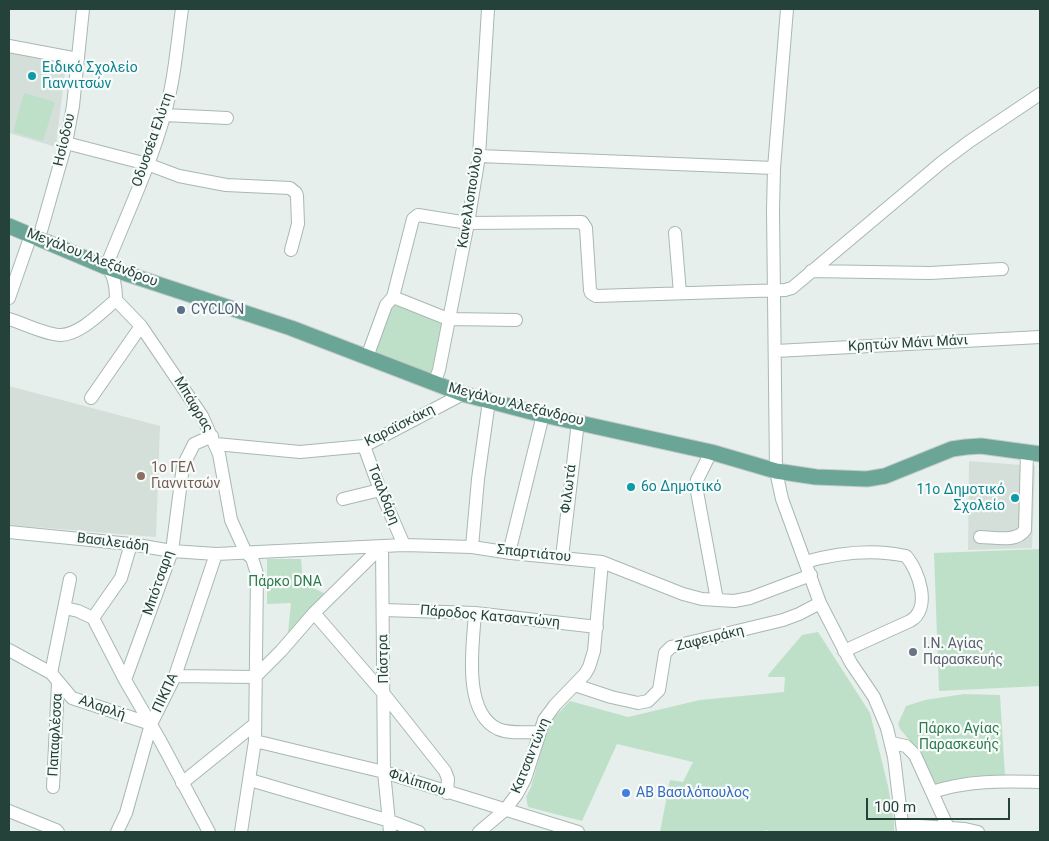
<!DOCTYPE html>
<html>
<head>
<meta charset="utf-8">
<style>
	body { margin:0 }
	#map { position:relative; width:1049px; height:841px; overflow:hidden; background:#e6efeb; font-family:Roboto,sans-serif }
	canvas { display:block }
	.frame { position:absolute; inset:0; border:10px solid #24423a; pointer-events:none }
	.scale { position:absolute; left:866px; top:798px; width:144px; height:22px; box-sizing:border-box; border:2px solid #24423a; border-top:0; padding-left:6px; font-size:15px; line-height:18px; white-space:nowrap; color:#24423a; -webkit-text-stroke:4px #f7fbf9; paint-order:stroke }
</style>
</head>
<body>
<div id="map">
<canvas width="1049" height="841"></canvas>
<div class="frame"></div>
<div class="scale">100 m</div>
</div>
<script>
const c = document.querySelector('canvas').getContext('2d');
c.lineJoin = 'round';
function fill(path, color) { c.fillStyle = color; c.fill(path, 'evenodd'); }
function trace(path, color, width, dash) { c.strokeStyle = color; c.lineWidth = width; c.lineCap = dash ? 'butt' : 'round'; c.setLineDash(dash || []); c.stroke(path); }
function label(font, color, halo, rows, align = 'center') {
  c.font = font + ' Roboto,sans-serif'; c.lineWidth = 4.5; c.setLineDash([]); c.textBaseline = 'middle'; c.strokeStyle = halo; c.fillStyle = color; for (const [text, x, y, turn = 0] of rows) {
    c.save(); c.translate(x, y); c.rotate((+turn || 0) * Math.PI / 180); c.textAlign = isNaN(turn) ? turn : align; if (halo) c.strokeText(text, 0, 0); c.fillText(text, 0, 0); c.restore();
  }
}
fill(new Path2D(`
	M 9,52 L 36,56 L 65,71 L 56,147 L 9,133 Z
	M 9,386 L 160,426 L 156,537 L 9,525 Z
	M 969,461 L 1035,466 L 1032,548 L 968,550 Z`), '#d4dfda');
fill(new Path2D(`
	M 24,93 L 55,102 L 43,141 L 13,132 Z
	M 389,301 L 448,319 L 437,376 L 367,357 Z
	M 1040,549 L 1040,686 L 939,691 L 934,553 Z
	M 267,559 L 301,559 L 303,583 L 330,596 L 288,633 L 291,603 L 267,604 Z
	M 818,632 L 870,713 L 888,786 L 894,822 L 894,832 L 772,832 L 765,830 L 765,832 L 660,832 L 670,780 L 683,782 L 693,762 L 617,744 L 582,821 L 528,807 L 526,797 L 531,787 L 549,723 L 570,701 L 628,717 L 700,700 L 784,692 L 785,677 L 769,677 L 768,675 L 802,635 Z
	M 964,694 L 1000,695 L 1005,776 C 981,774 957,777 934,785 L 920,753 L 900,729 L 898,724 L 906,706 L 925,700 Z`), '#bfe0c8');
const minor = new Path2D(`
	M 182,9 C 178,36 176,65 170,92 C 158,150 128,211 106,267 C 115,274 116,289 116,300 L 141,326 L 202,416 L 219,454 L 231,520 L 246,553 L 252,558 L 257,574 L 255,741 L 241,832
	M 787,9 L 774,168 L 773,210 L 776,471 L 782,499 L 820,603 L 851,663 L 874,697 L 887,728 L 894,757 L 903,832
	M 9,46 L 78,59
	M 164,115 L 227,118
	M 66,143 L 147,164 L 179,176 L 226,185 L 290,188 L 296,193 L 297,196 L 298,224 L 291,250
	M 479,156 L 774,168
	M 675,233 L 680,293
	M 39,238 L 66,143 L 73,106 L 83,9
	M 811,271 L 930,273 L 1002,269
	M 393,297 L 448,319 L 516,320
	M 9,298 L 31,235
	M 9,319 C 23,323 46,335 61,335 C 81,334 101,312 116,300
	M 776,351 L 1040,337
	M 367,357 L 386,305 L 393,297 L 413,219 L 418,215 L 468,223 L 582,222 L 586,228 L 590,290 L 591,293 L 596,296 L 785,290 L 792,288 L 942,162 L 970,141 L 1040,94
	M 434,384 L 439,370 L 468,223 L 479,156 L 488,9
	M 91,398 L 141,326
	M 216,444 L 300,452 L 364,446 L 463,394
	M 364,446 L 380,490 L 404,545
	M 711,452 L 697,480 L 696,486 L 717,600
	M 343,499 L 380,490
	M 9,532 L 131,544 L 172,551 L 216,554 L 404,545 L 472,547 L 511,553 L 602,562 L 683,594 L 702,599 L 734,601 L 750,598 L 811,575
	M 980,537 C 994,537 1016,543 1025,530 L 1027,452
	M 382,546 L 384,772 L 390,832
	M 472,547 L 478,479 L 489,401
	M 509,553 L 543,415
	M 562,557 L 578,422
	M 805,562 C 837,553 874,549 906,556 C 919,571 932,609 910,621 L 844,651
	M 65,608 L 78,611 L 93,618 L 125,680 L 161,742 L 209,832
	M 384,610 L 475,613 L 597,627
	M 314,613 L 384,694 L 445,771 L 448,779 L 447,793
	M 475,613 C 473,644 462,712 498,729 C 510,734 527,732 540,732
	M 93,618 L 121,578 L 131,544
	M 9,650 L 51,673 L 72,698 L 151,724
	M 51,673 L 70,579
	M 175,676 L 255,677 L 281,651 L 314,613 L 382,546
	M 125,680 L 172,551 L 183,466 L 194,444 L 212,436
	M 575,685 L 611,697 L 638,703 L 648,701 L 659,690 L 665,653 L 671,647 L 783,620 L 799,614 L 820,603
	M 255,741 L 384,772 L 578,832
	M 891,743 L 906,746 L 915,755 L 950,832
	M 250,780 L 390,821 L 419,832
	M 182,783 L 255,724
	M 53,787 L 58,683
	M 932,792 C 969,780 1001,781 1040,782
	M 9,811 L 56,830 L 58,832
	M 903,825 L 965,829 L 978,832
	M 117,832 L 126,813 L 151,724 L 175,676 L 216,554
	M 479,832 L 505,810 L 517,794 L 525,779 L 544,720 L 555,705 L 585,674 L 589,667 L 594,651 L 602,562`);
const major = new Path2D(`
	M 9,226 L 106,267 L 291,328 L 463,394 L 539,414 L 711,452 L 776,471 L 816,477 L 867,479 L 885,476 L 952,449 L 966,447 L 981,446 L 1040,454`);
trace(minor, '#a8b8b2', 14);
trace(major, '#c2cac8', 17);
trace(minor, '#fff', 12);
trace(major, '#6aa596', 15);
for (const [x, y, r, color] of [
	[32,76,5,"#0f9aa8"],
	[181,310,5,"#5c6f8a"],
	[141,476,5,"#8d6e63"],
	[631,487,5,"#0f9aa8"],
	[1015,498,5,"#0f9aa8"],
	[913,652,5,"#6b7280"],
	[626,793,5,"#3f7fe0"]
]) { const dot = new Path2D(); dot.arc(x, y, r, 0, 2 * Math.PI); c.fillStyle = color; c.fill(dot); trace(dot, '#f7fbf9', 2); }
label('14px', '#0d838f', '#f7fbf9', [
	["Ειδικό Σχολείο",42,68],
	["Γιαννιτσών",42,84],
	["6ο Δημοτικό",641,487],
	["11ο Δημοτικό",1005,490,"right"],
	["Σχολείο",1005,506,"right"]
], 'left');
label('14px', '#24423a', '#f7fbf9', [
	["Ησίοδου",65,140,-77],
	["Οδυσσέα Ελύτη",153,140,-71],
	["Κανελλοπούλου",471,198,-81],
	["Μεγάλου Αλεξάνδρου",92,258,21],
	["Κρητών Μάνι Μάνι",908,344,-3],
	["Μπάφρας",193,405,59],
	["Μεγάλου Αλεξάνδρου",516,405,14],
	["Καραϊσκάκη",400,426,-27],
	["Φιλωτά",569,489,-83],
	["Τσαλδάρη",383,495,68],
	["Βασιλειάδη",113,543,7],
	["Σπαρτιάτου",534,554,6],
	["Μπότσαρη",159,583,-71],
	["Πάροδος Κατσαντώνη",490,617,5],
	["Ζαφειράκη",710,639,-14],
	["Πάστρα",384,659,-91],
	["ΠΙΚΠΑ",166,693,-65],
	["Αλαρλή",102,708,19],
	["Παπαφλέσσα",56,735,-87],
	["Κατσαντώνη",531,756,-68],
	["Φιλίππου",417,783,18]
]);
label('14px', '#4e5e75', '#f7fbf9', [
	["CYCLON",191,310]
], 'left');
label('14px', '#785e54', '#f7fbf9', [
	["1o ΓΕΛ",151,468],
	["Γιαννιτσών",151,484]
], 'left');
label('14px', '#2d7a4b', '#f7fbf9', [
	["Πάρκο DNA",285,582],
	["Πάρκο Αγίας",959,729],
	["Παρασκευής",959,745]
]);
label('14px', '#5b616d', '#f7fbf9', [
	["Ι.Ν. Αγίας",923,644],
	["Παρασκευής",923,660]
], 'left');
label('14px', '#366cbe', '#f7fbf9', [
	["ΑΒ Βασιλόπουλος",636,793]
], 'left');
</script>
</body>
</html>
